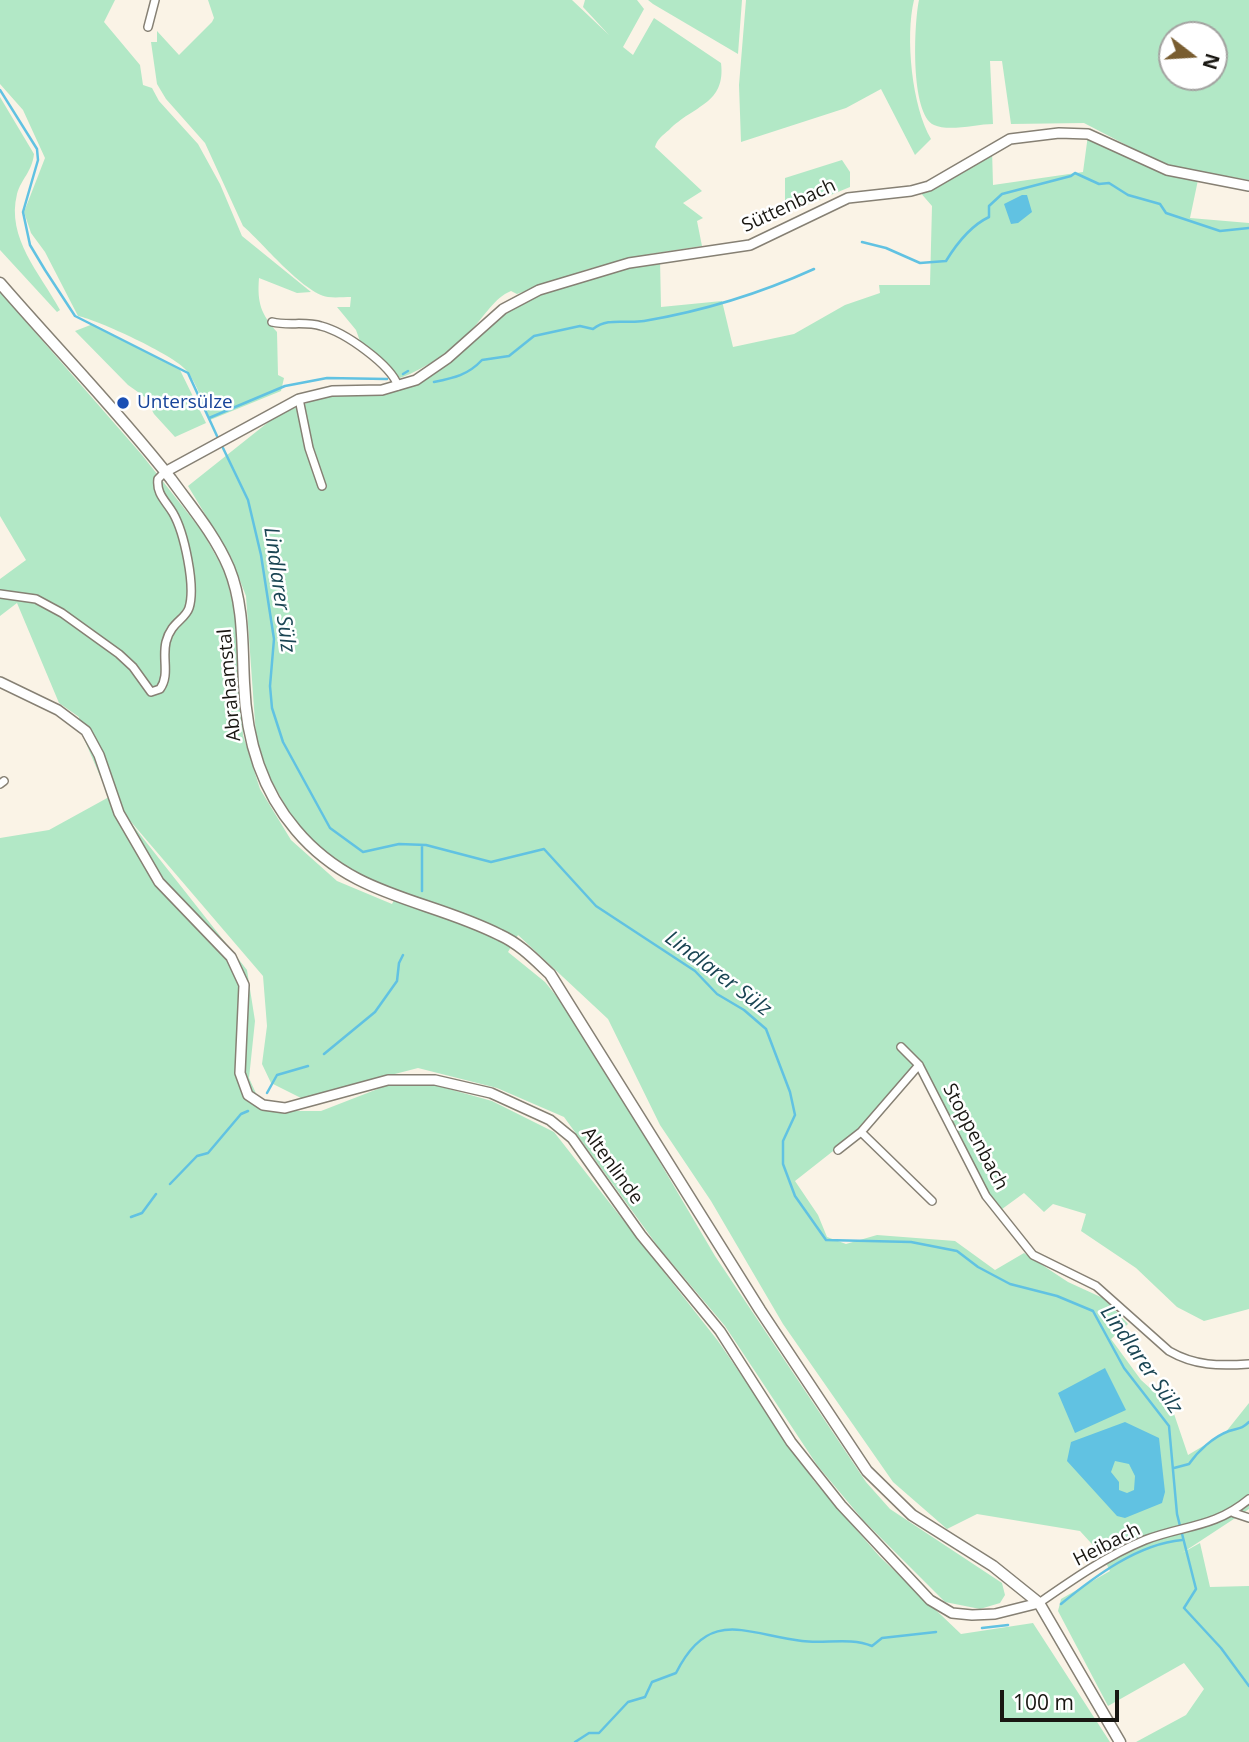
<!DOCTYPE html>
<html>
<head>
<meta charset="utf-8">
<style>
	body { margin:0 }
	#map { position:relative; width:1249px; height:1742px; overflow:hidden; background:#faf3e6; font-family:"Open Sans",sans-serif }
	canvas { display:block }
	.north { position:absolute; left:1158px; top:21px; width:70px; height:70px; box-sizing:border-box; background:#fff; border:2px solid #a3a2a0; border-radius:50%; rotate:107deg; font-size:19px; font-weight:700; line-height:28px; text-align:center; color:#191712 }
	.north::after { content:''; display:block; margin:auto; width:24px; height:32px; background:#795d30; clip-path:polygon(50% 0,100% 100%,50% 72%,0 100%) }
	.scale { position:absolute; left:1000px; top:1690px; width:119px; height:32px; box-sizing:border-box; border:4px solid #191712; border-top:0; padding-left:9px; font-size:21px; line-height:24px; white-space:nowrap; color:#191712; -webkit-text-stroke:5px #fff; paint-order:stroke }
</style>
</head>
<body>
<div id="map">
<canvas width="1249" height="1742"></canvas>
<div class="north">N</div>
<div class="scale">100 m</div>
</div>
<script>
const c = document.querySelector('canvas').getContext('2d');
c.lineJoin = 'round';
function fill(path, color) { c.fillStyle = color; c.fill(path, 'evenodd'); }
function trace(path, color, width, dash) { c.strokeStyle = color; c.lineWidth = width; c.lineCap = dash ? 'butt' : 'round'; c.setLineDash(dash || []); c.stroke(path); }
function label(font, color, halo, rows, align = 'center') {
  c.font = font + ' "Open Sans",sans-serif'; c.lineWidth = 5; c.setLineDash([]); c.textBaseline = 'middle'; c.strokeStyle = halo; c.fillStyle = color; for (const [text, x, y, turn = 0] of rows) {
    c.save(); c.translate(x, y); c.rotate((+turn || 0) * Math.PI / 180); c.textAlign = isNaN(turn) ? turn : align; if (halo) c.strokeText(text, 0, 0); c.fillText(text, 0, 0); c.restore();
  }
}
fill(new Path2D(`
	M 0,0 L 115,0 L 104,22 L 140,65 L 143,85 L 152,88 L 159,101 L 198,144 L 220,184 L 242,236 L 311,292 L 297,293 L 259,278 C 257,303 261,314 277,332 L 278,375 L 284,378 L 281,391 L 210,420 C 203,404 197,383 186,370 C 174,355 98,320 78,316 L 45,252 L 31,233 L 24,212 L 45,158 L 23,110 L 0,84 Z
	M 208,0 L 572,0 L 609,35 L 583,7 L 585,0 L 637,0 L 644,9 L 623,47 L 633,55 L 654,18 L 721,63 C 726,104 694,105 669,130 C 663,135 657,139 655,147 L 702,191 L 683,203 L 703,218 L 697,221 L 702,246 L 650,254 L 588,269 L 517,294 L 511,291 C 494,298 485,316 472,329 C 452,350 427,368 400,378 L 361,344 L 356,330 L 337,307 L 350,307 L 351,297 C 344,297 335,298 328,297 C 303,293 261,241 243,226 L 205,143 L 166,99 L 157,84 L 151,42 L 157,42 L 157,31 L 179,55 L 212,22 L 214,18 Z
	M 648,0 L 742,0 L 738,54 L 653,4 Z
	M 746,0 L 914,0 C 905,37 912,107 931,139 L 915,155 L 881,89 L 846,108 L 741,142 L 739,85 Z
	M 919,0 L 1249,0 L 1249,180 L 1180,168 L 1157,161 L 1084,123 L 1011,124 L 1002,61 L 990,61 L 993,124 C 977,124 949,132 934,125 C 910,114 914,23 919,0 ZM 1172,35 L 1214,35 L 1214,77 L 1172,77 Z
	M 0,97 L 34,154 C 32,172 21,179 17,194 C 6,238 40,273 60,310 L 57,312 L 0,250 Z
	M 1088,135 L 1198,180 L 1190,218 L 1249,223 L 1249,1309 L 1204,1321 L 1177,1307 L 1136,1268 L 1081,1231 L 1086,1214 L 1053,1204 L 1044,1212 L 1024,1193 L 998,1212 L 919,1066 L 870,1122 L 795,1181 L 818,1215 L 827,1237 L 846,1244 L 877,1235 L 955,1241 L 995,1270 L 1024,1253 L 1068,1282 L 1105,1299 L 1128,1324 L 1111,1339 L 1141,1380 L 1172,1408 L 1188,1455 L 1225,1433 L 1249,1403 L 1249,1509 L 1182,1553 L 1200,1543 L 1210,1587 L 1249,1586 L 1249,1742 L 1136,1742 L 1186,1715 L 1204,1689 L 1184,1663 L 1108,1706 L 1058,1611 L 1061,1599 L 1110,1571 L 1102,1555 L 1080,1531 L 977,1514 L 947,1529 L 893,1482 L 783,1324 L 711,1201 L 660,1125 L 608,1019 L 518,935 L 508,952 L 545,982 L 578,1023 L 715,1256 L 866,1482 L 890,1509 L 1002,1583 L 1005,1595 L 1000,1603 L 980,1609 L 945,1602 L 863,1520 L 817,1465 L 725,1326 L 659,1248 L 564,1117 L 497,1088 L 418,1068 L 360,1083 L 307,1101 L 271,1083 L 262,1064 L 267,1026 L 263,976 L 120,809 L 247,970 L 255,1021 L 249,1078 L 264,1111 L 321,1111 L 388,1085 L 438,1086 L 492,1101 L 554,1132 L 718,1341 L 814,1481 L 880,1557 L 961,1634 L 1033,1623 L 1110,1742 L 0,1742 L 0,838 L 49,830 L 109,797 L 79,727 L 79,717 L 59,703 L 17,603 L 0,616 L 0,579 L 26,560 L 0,516 L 0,292 L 142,455 L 202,531 L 225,572 L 236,617 L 243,735 L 260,789 L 291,840 L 337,881 L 392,904 L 397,894 L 343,868 L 318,846 L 290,814 L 268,774 L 256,736 L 246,596 L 231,557 L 188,486 L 276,416 L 326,395 L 410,386 L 438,371 L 489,325 L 539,290 L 660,259 L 661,307 L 722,301 L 733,347 L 794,334 L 845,305 L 880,293 L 879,285 L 930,285 L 932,206 L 919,191 L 992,149 L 993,185 L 1083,172 Z
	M 842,160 L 850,172 L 850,187 L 797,209 L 789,208 L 785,201 L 785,178 Z
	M 93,324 L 180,370 L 206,423 L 175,437 L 154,414 L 145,397 L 128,385 L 75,331 Z`), '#b2e8c6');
fill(new Path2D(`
	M 1022,195 L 1027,195 L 1032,212 L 1018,223 L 1011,224 L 1004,204 Z
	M 1105,1368 L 1126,1410 L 1075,1433 L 1058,1393 Z
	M 1125,1422 L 1159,1438 L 1165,1492 L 1162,1503 L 1125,1518 L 1117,1516 L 1067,1461 L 1071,1442 ZM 1115,1461 L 1129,1464 L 1135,1476 L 1134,1490 L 1127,1493 L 1119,1490 L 1119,1482 L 1111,1472 Z`), '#61c2e2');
trace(new Path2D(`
	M 0,90 L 37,149 L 38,160 L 23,212 L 30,245 L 45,270 L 75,316 L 188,373 L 217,436
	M 862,242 L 886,248 L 920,263 L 946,261 C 957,243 970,226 989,217 L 989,206 L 1002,194 L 1071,176 L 1075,173 L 1099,184 L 1109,183 L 1128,195 L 1160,204 L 1166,213 L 1220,231 L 1249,228
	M 403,374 L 408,371
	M 434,382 C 454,378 468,375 482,360 L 509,356 L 534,336 L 580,326 L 593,329 C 608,317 625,324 644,321 C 703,311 759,294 814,269
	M 209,418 L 285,386 L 327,378 L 387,379
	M 223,448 L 248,500 L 261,555 L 274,639 L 270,686 L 272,708 L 283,742 L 330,828 L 363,852 L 399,844 L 426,845 L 491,862 L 544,849 L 596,906 L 695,971 L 717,994 L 744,1010 L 766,1029 L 790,1092 L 795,1115 L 783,1141 L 783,1164 L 795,1196 L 826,1240 L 911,1242 L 957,1251 L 978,1267 L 1010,1284 L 1057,1296 L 1093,1311 L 1124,1368 L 1169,1426 L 1177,1514 L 1196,1589 L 1184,1608 L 1221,1648 L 1249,1686
	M 422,891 L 422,846
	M 324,1054 L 375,1012 L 397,981 L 399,963 L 403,955
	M 267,1093 L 277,1075 L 308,1066
	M 170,1184 L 197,1156 L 208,1153 L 241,1114 L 248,1111
	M 131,1217 L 142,1213 L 156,1194
	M 1174,1468 L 1189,1464 C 1198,1451 1213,1437 1229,1431 C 1238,1428 1242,1429 1249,1422
	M 1061,1604 C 1095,1576 1138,1544 1182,1540
	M 982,1628 L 1008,1625
	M 575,1742 L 589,1733 L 599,1733 L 628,1702 L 645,1697 L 652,1682 L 676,1673 C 709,1607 745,1634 802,1641 C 825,1644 850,1637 872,1646 L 882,1638 L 936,1632`), '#61c2e2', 2.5);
const minor = new Path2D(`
	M 148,27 L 155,0
	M 272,322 C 288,326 306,321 321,326 C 345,332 391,365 398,386
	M 299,399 L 309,448 L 322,486
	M 0,594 L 36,599 L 62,613 L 119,654 L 133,667 L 151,692 L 160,689 C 170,675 162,659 166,642 C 171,622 185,620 189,608 C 196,586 184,532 173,513 C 166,501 156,494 158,479 L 165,472
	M 0,784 L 4,781
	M 901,1047 L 919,1065 L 986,1196 L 1033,1255 L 1096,1286 L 1169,1351 C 1195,1366 1219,1366 1249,1364
	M 861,1132 L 932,1201
	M 838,1150 L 861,1132 L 919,1065
	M 1234,1513 L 1249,1518
	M 1039,1603 C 1072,1580 1108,1555 1145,1540 C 1184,1525 1214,1528 1249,1499`);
const tertiary = new Path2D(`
	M 165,472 L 299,399 L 332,391 L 382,390 L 416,380 L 448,358 L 503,309 L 539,290 L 629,263 L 750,245 L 848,198 L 911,191 L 929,186 L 1010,139 L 1059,133 L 1088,134 L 1167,170 L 1249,186
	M 0,682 L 58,710 L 86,731 L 99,755 L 119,813 L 159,882 L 231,957 L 244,985 L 240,1073 L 248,1095 L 263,1105 L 285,1108 L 388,1080 L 435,1080 L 491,1093 L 550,1120 L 572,1138 L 641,1235 L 720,1331 L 791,1442 L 841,1505 L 930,1600 L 952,1613 L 972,1615 L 995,1614 L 1039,1603`);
const secondary = new Path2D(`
	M 0,283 C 57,349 118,411 171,479 C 192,508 215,535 229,568 C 244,605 242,644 244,683 C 246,736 260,788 296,830 C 353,898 427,898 500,935 C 520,944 535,960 550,974 L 760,1310 L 867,1471 L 912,1515 L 993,1566 L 1039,1603 L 1120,1742`);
trace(minor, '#868074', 10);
trace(tertiary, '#868074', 12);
trace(secondary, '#868074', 13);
trace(minor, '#fff', 7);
trace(tertiary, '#fff', 9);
trace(secondary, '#fff', 10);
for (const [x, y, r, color] of [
	[123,403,7,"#1a4fb4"]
]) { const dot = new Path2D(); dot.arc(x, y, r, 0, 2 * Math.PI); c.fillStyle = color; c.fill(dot); trace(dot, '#fff', 2.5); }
label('19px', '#191712', '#fff', [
	["Süttenbach",789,206,-25],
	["Abrahamstal",230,685,-95],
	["Stoppenbach",975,1137,62],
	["Altenlinde",612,1166,54],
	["Heibach",1107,1545,-27]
]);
label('19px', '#164399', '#fff', [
	["Untersülze",137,403]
], 'left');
label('italic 21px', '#1a4553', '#fff', [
	["Lindlarer Sülz",279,590,82],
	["Lindlarer Sülz",718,974,37],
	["Lindlarer Sülz",1141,1360,55]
]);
</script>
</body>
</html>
